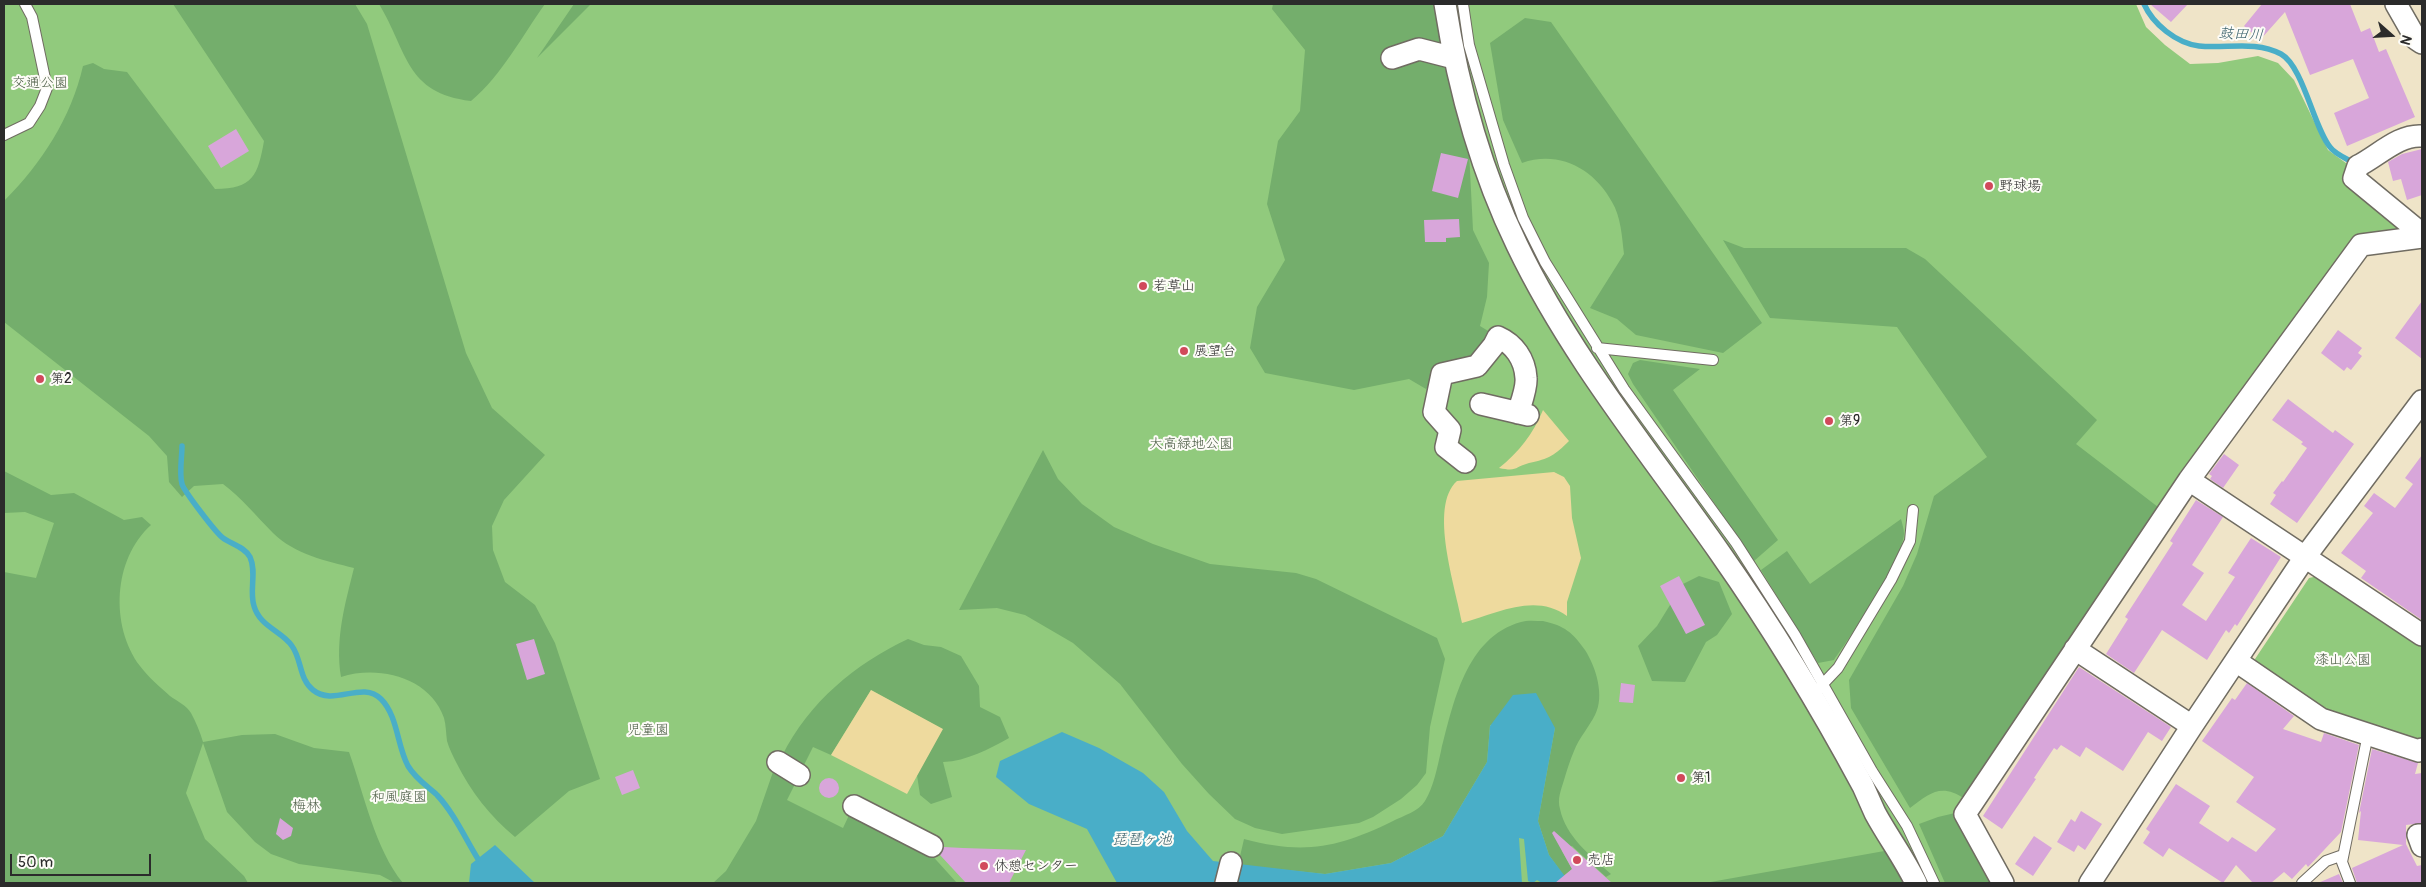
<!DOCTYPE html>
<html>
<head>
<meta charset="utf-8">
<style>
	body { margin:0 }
	#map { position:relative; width:2426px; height:887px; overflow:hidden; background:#efe4c8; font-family:Pangolin,sans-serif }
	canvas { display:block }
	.frame { position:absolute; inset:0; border:5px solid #2b2b2b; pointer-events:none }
	.north { position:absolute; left:2366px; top:10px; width:50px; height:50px; -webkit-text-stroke:4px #fdfcf7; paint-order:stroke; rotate:109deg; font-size:14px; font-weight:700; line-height:20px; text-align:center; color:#2b2b2b }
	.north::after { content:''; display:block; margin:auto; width:18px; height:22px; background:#2b2b2b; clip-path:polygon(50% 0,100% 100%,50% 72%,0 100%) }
	.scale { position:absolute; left:10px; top:854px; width:141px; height:22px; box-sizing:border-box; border:2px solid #2b2b2b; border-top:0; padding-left:6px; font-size:15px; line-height:18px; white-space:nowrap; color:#2b2b2b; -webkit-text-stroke:4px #fdfcf7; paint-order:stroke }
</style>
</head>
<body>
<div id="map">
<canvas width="2426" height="887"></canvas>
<div class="frame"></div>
<div class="north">N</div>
<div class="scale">50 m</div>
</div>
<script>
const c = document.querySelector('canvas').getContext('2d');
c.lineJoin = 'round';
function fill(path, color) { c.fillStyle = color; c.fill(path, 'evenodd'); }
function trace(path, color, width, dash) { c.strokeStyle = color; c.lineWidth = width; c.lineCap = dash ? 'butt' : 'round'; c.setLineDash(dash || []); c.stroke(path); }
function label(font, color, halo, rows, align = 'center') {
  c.font = font + ' Pangolin,"Klee One",sans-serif'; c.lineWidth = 4; c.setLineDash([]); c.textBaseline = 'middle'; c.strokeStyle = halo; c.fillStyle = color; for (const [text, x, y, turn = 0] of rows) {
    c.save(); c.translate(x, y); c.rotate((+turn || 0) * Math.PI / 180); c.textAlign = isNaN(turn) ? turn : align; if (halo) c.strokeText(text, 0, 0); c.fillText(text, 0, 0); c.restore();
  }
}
fill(new Path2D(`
	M 4,4 L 2136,4 L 2146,27 L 2165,45 L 2190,64 L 2218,63 L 2258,56 L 2278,63 L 2294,80 L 2328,150 L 2350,166 L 2401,223 L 2399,233 L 2359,237 L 1965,799 L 1994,883 L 4,883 Z
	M 2318,576 L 2422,645 L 2422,742 L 2323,714 L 2256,667 L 2255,659 L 2309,578 Z`), '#91ca7d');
fill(new Path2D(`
	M 173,4 L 355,4 L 367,24 L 466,353 L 492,408 L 545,455 L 504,500 L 492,526 L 493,550 L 505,582 L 535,605 L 555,643 L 600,779 L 569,791 L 515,837 C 490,816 471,792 456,762 C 453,756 449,748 447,741 C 446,734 446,725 444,718 C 430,677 378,665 341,677 C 335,639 345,604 354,568 C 326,561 294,554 273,533 C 256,516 242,498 223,484 L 194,486 L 182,497 L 169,482 L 167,456 L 149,436 L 4,322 L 4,201 C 42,163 71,118 83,66 L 93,63 L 104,69 L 127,72 L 215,189 C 253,189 258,175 264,141 Z
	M 379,4 L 545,4 C 522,36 502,75 471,101 C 405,93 408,52 379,4 Z
	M 574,4 L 591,4 L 537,58 Z
	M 1273,4 L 1445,4 L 1469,151 L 1473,230 L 1489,263 L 1487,297 L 1480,326 L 1498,337 L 1477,366 L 1441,371 L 1426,389 L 1409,379 L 1354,390 L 1265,373 L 1250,348 L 1257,307 L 1285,260 L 1267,204 L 1278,141 L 1300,111 L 1305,50 L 1272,9 Z
	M 1525,18 L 1551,22 L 1762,323 L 1723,353 L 1636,335 L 1617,319 L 1590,308 L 1624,254 C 1622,237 1621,217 1612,202 C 1594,169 1559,150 1522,163 L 1503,120 L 1490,43 Z
	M 1723,240 L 1744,248 L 1906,248 L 1925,259 L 2097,420 L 2076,444 L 2158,507 L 1965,799 C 1941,783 1930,793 1910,808 L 1851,708 L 1849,680 L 1903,586 L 1917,554 L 1934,496 L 1987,457 L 1897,327 L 1770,318 Z
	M 1640,360 L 1700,369 L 1673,390 L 1778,540 L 1754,561 L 1633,384 L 1628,374 L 1633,363 Z
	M 1043,450 L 1058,479 L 1082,504 L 1114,527 L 1153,544 L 1210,564 L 1296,573 L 1316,579 L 1437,638 L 1445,659 L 1430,727 L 1426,773 L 1417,785 L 1401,799 L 1373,817 L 1359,823 L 1282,834 L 1255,828 L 1235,819 L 1209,794 L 1182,764 L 1120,684 L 1073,643 L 1025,615 L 997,608 L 959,610 Z
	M 4,471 L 51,495 L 74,493 L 124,520 L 142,517 L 151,525 C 113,559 110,626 140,666 C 148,677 160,687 170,696 C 177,701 187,706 191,713 C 196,722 200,732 203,742 L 242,735 L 275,734 L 314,748 L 349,752 C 364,794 375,849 403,883 L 395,883 L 380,875 L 299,864 L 271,854 L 255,842 L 227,812 L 203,743 L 186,793 L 205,839 L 244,876 L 248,883 L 4,883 L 4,572 L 36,578 L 54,523 L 25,512 L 4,513 Z
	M 1901,519 C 1902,523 1904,529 1904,534 C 1902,561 1851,636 1834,660 L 1818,663 L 1761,570 L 1787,551 L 1810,584 Z
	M 1699,576 L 1719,582 L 1732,614 L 1717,635 L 1706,642 L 1685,682 L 1652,681 L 1638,646 L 1657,626 L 1683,584 Z
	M 1543,621 C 1565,626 1572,632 1585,650 C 1596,667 1605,696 1595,715 C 1589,727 1579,738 1574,751 C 1570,760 1567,770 1564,780 C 1561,790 1557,799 1560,809 C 1566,837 1590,855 1611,874 L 1606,877 L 1572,846 L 1562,851 L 1572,869 L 1564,876 L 1549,855 L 1538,821 L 1555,728 L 1490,725 L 1487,762 L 1443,836 L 1391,863 L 1325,874 L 1238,865 L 1244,839 C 1304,855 1338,848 1393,821 C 1403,816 1419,811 1425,801 C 1434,786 1437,768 1441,751 C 1453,704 1466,637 1521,622 C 1527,620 1536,621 1543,621 Z
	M 908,639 L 924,645 L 941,647 L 961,656 L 979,686 L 980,707 L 1000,717 L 1009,738 C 989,749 967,761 943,762 L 952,797 L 931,804 L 920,795 L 917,775 L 942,729 L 871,690 L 831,755 L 813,747 L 802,769 L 782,756 C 809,702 855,664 908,639 Z
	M 774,769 L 797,780 L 787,800 L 843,828 L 851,811 L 928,851 L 957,883 L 713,883 L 726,871 L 756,821 Z
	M 1955,813 L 1994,883 L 1945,883 L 1919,824 L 1938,817 Z
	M 1890,850 L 1905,883 L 1705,883 Z`), '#74ae6c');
fill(new Path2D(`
	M 1543,410 L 1569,441 C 1555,455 1549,459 1529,463 C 1514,467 1518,472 1499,468 C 1519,452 1533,434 1543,410 Z
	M 1554,472 L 1564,477 L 1570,486 L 1572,518 L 1581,558 L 1567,602 L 1567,616 C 1535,592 1495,614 1462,623 C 1456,588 1428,507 1457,481 Z
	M 871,690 L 943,729 L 907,794 L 831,755 Z`), '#eeda9e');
fill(new Path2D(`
	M 1536,693 L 1555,728 L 1538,821 L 1549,855 L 1570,883 L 1542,883 L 1537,880 L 1533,883 L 1528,881 L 1524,839 L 1519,838 L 1522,883 L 1117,883 L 1087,829 L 1029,804 L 996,777 L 1000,761 L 1062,732 L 1099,748 L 1143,773 L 1164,792 L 1187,831 L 1213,861 L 1325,874 L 1391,863 L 1443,836 L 1487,762 L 1490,726 L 1513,695 Z
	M 495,845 L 535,883 L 469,883 L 471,864 Z`), '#49aec8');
trace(new Path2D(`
	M 2144,4 C 2153,24 2176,43 2199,46 C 2226,49 2255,40 2281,54 C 2303,66 2314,128 2330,147 C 2334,153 2345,158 2352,162
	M 182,446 C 182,457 179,473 182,484 C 184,491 216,533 223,538 C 231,544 245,547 250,557 C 257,572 249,591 254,606 C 260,627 282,631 292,646 C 302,660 299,679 313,690 C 334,707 362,680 381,699 C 398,716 397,746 408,766 C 415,778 427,786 437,795 C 454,813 465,838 478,859`), '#49aec8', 5.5);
fill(new Path2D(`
	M 2150,4 L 2188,4 L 2171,22 Z
	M 2262,4 L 2350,4 L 2361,32 L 2370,28 L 2379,52 L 2386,49 L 2415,117 L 2347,146 L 2334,113 L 2369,98 L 2353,59 L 2310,75 L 2285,12 L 2260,40 L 2244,26 Z
	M 236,129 L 249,151 L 221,168 L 208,146 Z
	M 2422,149 L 2422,195 L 2407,200 L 2401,179 L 2393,181 L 2388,162 L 2402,154 Z
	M 1441,153 L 1468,159 L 1458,198 L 1432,191 Z
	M 1459,219 L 1460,237 L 1446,238 L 1446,242 L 1425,242 L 1424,220 Z
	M 2422,301 L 2422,359 L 2395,338 Z
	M 2338,330 L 2362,348 L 2358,353 L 2362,356 L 2351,370 L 2347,367 L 2344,371 L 2321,353 Z
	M 2288,399 L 2333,433 L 2335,430 L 2354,444 L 2297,523 L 2270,504 L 2276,495 L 2273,493 L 2282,481 L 2283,482 L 2307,448 L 2301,444 L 2303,442 L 2272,420 Z
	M 2224,454 L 2239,465 L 2223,488 L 2210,479 L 2212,476 L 2209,474 Z
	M 2422,455 L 2422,620 L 2361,578 L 2366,571 L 2341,553 L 2373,513 L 2364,506 L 2374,493 L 2395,508 L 2413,484 L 2405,478 Z
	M 2196,500 L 2223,517 L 2192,565 L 2204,573 L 2182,605 L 2206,621 L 2235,577 L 2228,573 L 2251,538 L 2281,557 L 2237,626 L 2235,624 L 2229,633 L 2226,630 L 2207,660 L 2162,630 L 2134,673 L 2106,654 L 2128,619 L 2125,617 L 2173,543 L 2170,541 Z
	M 1679,576 L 1705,625 L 1686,634 L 1660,586 Z
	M 534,639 L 545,674 L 527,680 L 516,644 Z
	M 2079,667 L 2171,727 L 2162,741 L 2148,732 L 2123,771 L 2086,747 L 2080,757 L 2061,745 L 2057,750 L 2054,748 L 2034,778 L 2036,779 L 2002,829 L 1983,816 Z
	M 1621,683 L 1635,685 L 1633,703 L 1619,702 Z
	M 2247,683 L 2294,716 L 2283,729 L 2321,742 L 2324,733 L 2359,745 L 2341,832 L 2308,867 L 2306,864 L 2292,879 L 2284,872 L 2271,883 L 2253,883 L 2236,865 L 2223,883 L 2169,848 L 2163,857 L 2143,843 L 2150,832 L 2146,829 L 2176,784 L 2210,806 L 2199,823 L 2228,842 L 2232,837 L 2256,852 L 2276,829 L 2236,802 L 2254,777 L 2202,741 L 2232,698 L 2235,700 Z
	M 2372,749 L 2418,763 L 2415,774 L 2422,773 L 2422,823 L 2406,825 L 2406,844 L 2417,866 L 2422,865 L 2422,883 L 2357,883 L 2352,868 L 2403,845 L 2358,840 L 2361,811 L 2359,813 Z
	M 633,770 L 640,788 L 622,795 L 615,777 Z
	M819 788a10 10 0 1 1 20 0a10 10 0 1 1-20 0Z
	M 2081,811 L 2102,824 L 2085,850 L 2078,845 L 2074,852 L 2057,842 L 2071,819 L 2075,822 Z
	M 280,818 L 293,828 L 291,836 L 283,840 L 276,834 Z
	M 1554,831 L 1612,883 L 1555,883 L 1572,869 L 1552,833 Z
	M 2034,836 L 2052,848 L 2033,876 L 2015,864 Z
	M 944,847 L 963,848 L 1026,850 L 1009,883 L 966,883 L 940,855 Z
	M 2339,874 L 2343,883 L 2318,883 Z`), '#d8a6da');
const lane = new Path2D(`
	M 1463,4 L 1469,45 L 1504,165 L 1523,218 L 1545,262 L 1624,389 L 1736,543 L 1795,635 L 1872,771 L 1907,826 L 1934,883
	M 4,135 L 29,123 L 40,106 L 47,88 L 32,17 L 25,4
	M 1597,348 L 1713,360
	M 1820,687 L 1838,668 L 1891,580 L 1910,541 L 1913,510
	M 2302,883 L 2326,861 L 2343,855
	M 2350,883 L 2342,862 L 2368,734`);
const street = new Path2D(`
	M 1445,4 C 1458,87 1480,169 1517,245 C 1570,356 1650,453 1720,553 C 1772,627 1820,706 1863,786 C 1867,795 1871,804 1875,813 C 1888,837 1904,858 1916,883
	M 2396,4 L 2416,39 L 2422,43
	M 1392,58 L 1419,49 L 1454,58
	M 2422,136 C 2399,134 2378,156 2358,166 L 2354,178 L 2422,234
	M 2422,401 L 2305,557 L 2422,635
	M 1481,404 L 1528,415
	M 1465,462 L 1446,447 L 1450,430 L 1434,412 L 1442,374 L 1477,366 L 1494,345 L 1498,337 C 1514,344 1525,359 1526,378 C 1527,388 1521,403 1518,413
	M 2075,649 L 2192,726
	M 2236,661 L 2321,719 L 2419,751 L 2422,749
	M 778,762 L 799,775
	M 854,806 L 932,846
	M 2422,835 L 2418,835 L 2422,846
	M 1226,883 L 1231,863
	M 2003,883 L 1965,814 L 2189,480 L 2361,245 L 2422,237
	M 2090,883 L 2192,726 L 2305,557 L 2189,480`);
trace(lane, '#706c62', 12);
trace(street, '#706c62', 24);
trace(lane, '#fff', 10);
trace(street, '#fff', 21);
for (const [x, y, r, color] of [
	[1989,186,5,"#d1495b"],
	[1143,286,5,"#d1495b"],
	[1184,351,5,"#d1495b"],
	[40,379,5,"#d1495b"],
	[1829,421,5,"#d1495b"],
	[1681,778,5,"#d1495b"],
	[1577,860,5,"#d1495b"],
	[984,866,5,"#d1495b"]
]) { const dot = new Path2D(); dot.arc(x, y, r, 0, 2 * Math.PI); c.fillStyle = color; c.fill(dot); trace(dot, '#fdfcf7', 2); }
label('14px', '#4a5b44', '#fdfcf7', [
	["交通公園",40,83],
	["大高緑地公園",1191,444],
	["漆山公園",2343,660],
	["児童園",648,730],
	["和風庭園",399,797],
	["梅林",306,806]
]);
label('14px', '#2b2b2b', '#fdfcf7', [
	["野球場",1999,186],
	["若草山",1153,286],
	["展望台",1194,351],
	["第2",50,379],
	["第9",1839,421],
	["第1",1691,778],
	["売店",1587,860],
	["休憩センター",994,866]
], 'left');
label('italic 15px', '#375f6a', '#fdfcf7', [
	["鼓田川",2241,35,3],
	["琵琶ヶ池",1142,840]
]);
</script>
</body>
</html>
